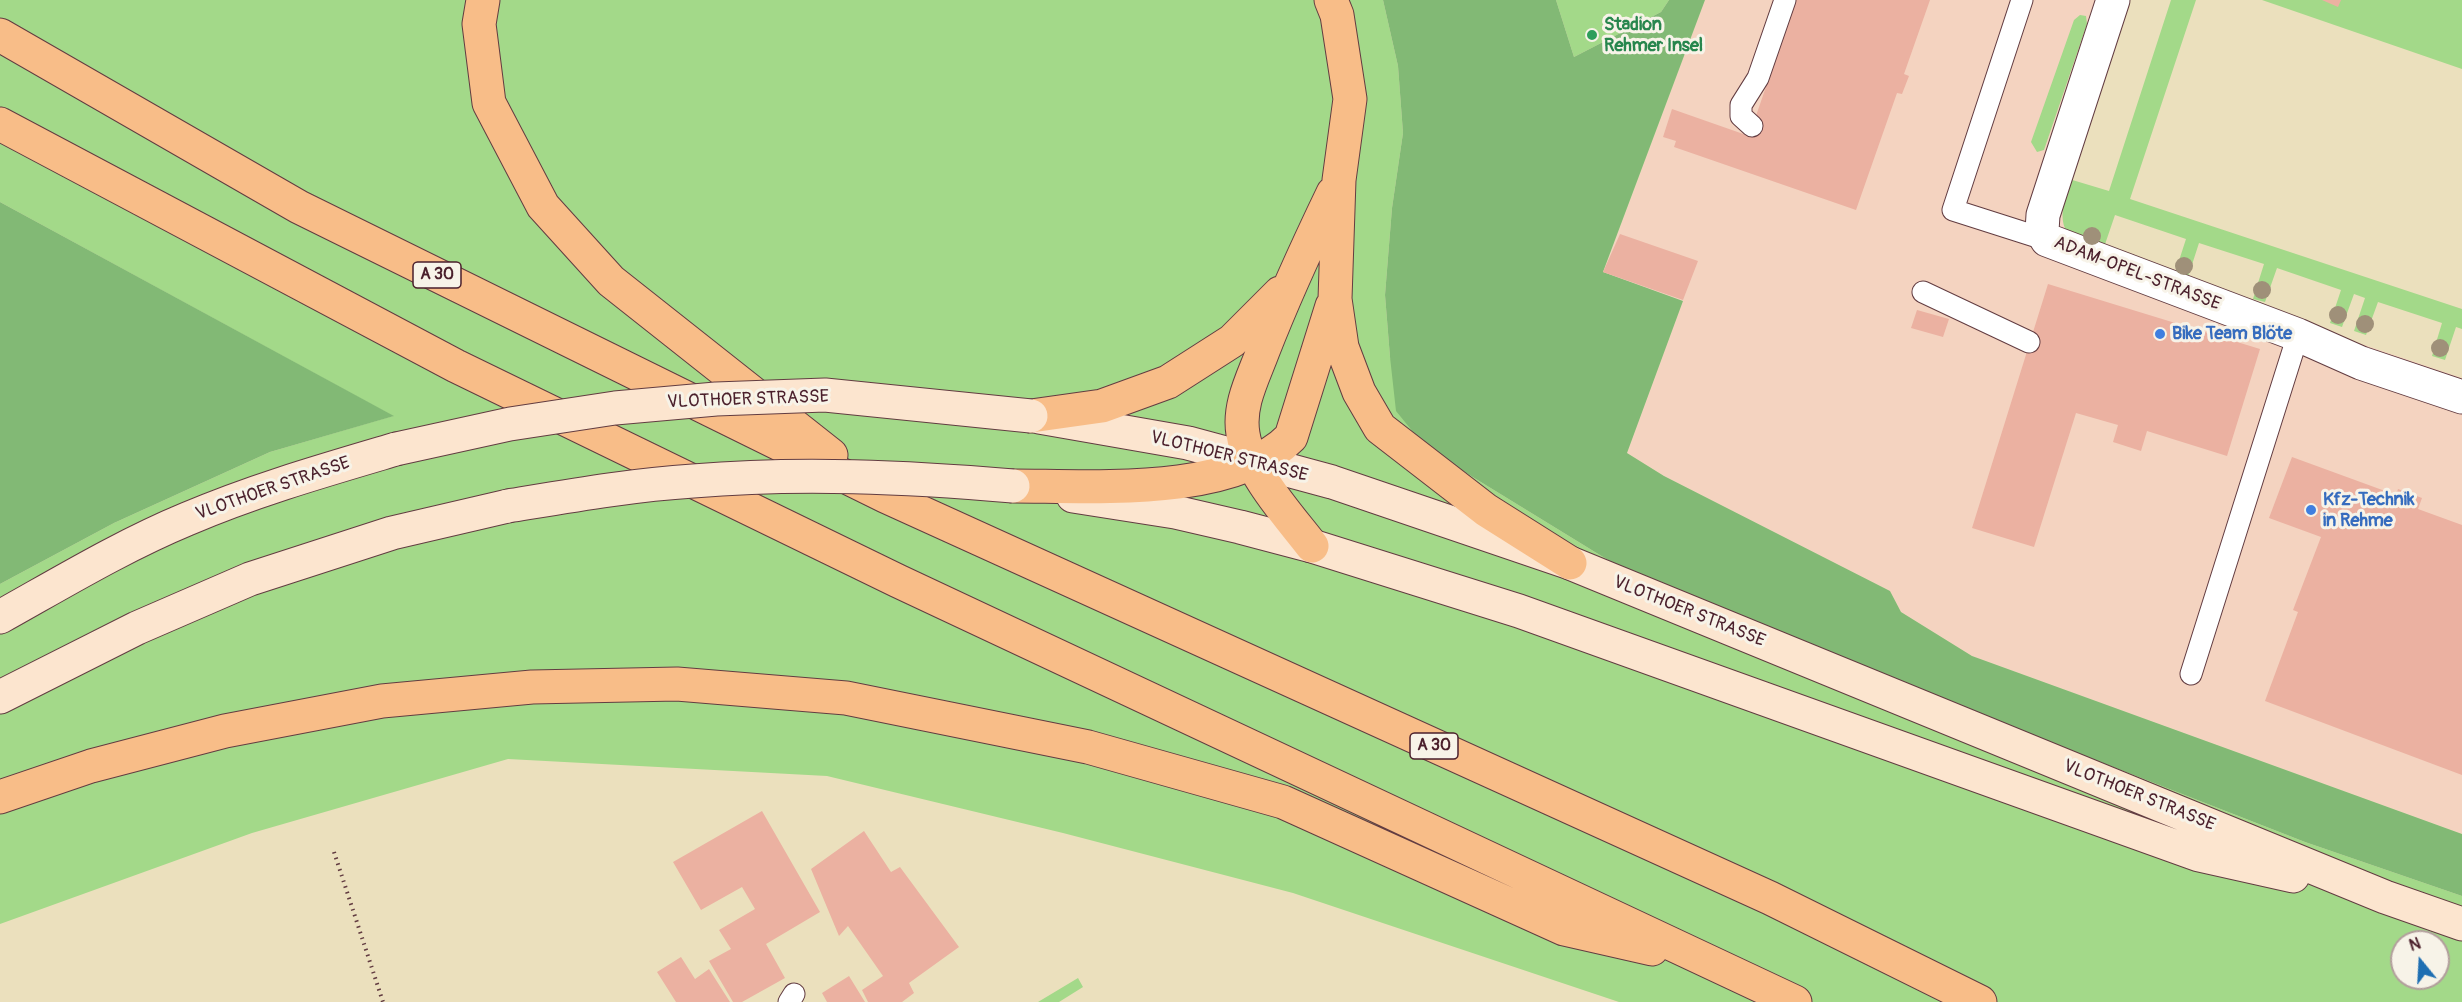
<!DOCTYPE html>
<html>
<head>
<meta charset="utf-8">
<style>
	body { margin:0 }
	#map { position:relative; width:2462px; height:1002px; overflow:hidden; background:#ebe0bd; font-family:Pangolin,sans-serif }
	canvas { display:block }
	.north { position:absolute; left:2390px; top:930px; width:60px; height:60px; box-sizing:border-box; background:#f7f3e8; border:2px solid #b29e9c; border-radius:50%; rotate:342deg; font-size:16px; font-weight:700; line-height:24px; text-align:center; color:#4a1f2b }
	.north::after { content:''; display:block; margin:auto; width:21px; height:27px; background:#1f6fb2; clip-path:polygon(50% 0,100% 100%,50% 72%,0 100%) }
</style>
</head>
<body>
<div id="map">
<canvas width="2462" height="1002"></canvas>
<div class="north">N</div>
</div>
<script>
const c = document.querySelector('canvas').getContext('2d');
c.lineJoin = 'round';
function fill(path, color) { c.fillStyle = color; c.fill(path, 'evenodd'); }
function trace(path, color, width, dash) { c.strokeStyle = color; c.lineWidth = width; c.lineCap = dash ? 'butt' : 'round'; c.setLineDash(dash || []); c.stroke(path); }
function label(font, color, halo, rows, align = 'center') {
  c.font = font + ' Pangolin,sans-serif'; c.lineWidth = 6; c.setLineDash([]); c.textBaseline = 'middle'; c.strokeStyle = halo; c.fillStyle = color; for (const [text, x, y, turn = 0] of rows) {
    c.save(); c.translate(x, y); c.rotate((+turn || 0) * Math.PI / 180); c.textAlign = isNaN(turn) ? turn : align; if (halo) c.strokeText(text, 0, 0); c.fillText(text, 0, 0); c.restore();
  }
}
fill(new Path2D(`
	M 1705,0 L 2128,0 L 2069,179 L 2101,256 L 2462,378 L 2462,834 L 1972,656 L 1901,612 L 1890,591 L 1664,476 L 1627,453 L 1683,301 L 1603,273 Z`), '#f4d3c0');
fill(new Path2D(`
	M 0,0 L 1383,0 L 1398,66 L 1403,133 L 1392,208 L 1385,295 L 1390,357 L 1427,449 L 1652,587 L 2305,842 L 2462,896 L 2462,1002 L 1619,1002 L 1293,893 L 1063,833 L 827,776 L 508,759 L 252,833 L 0,924 L 0,584 L 114,523 L 270,452 L 393,416 L 0,202 ZM 2402,942 L 2438,942 L 2438,978 L 2402,978 Z
	M 1556,0 L 1669,0 L 1661,12 L 1574,57 Z
	M 2171,0 L 2196,0 L 2130,199 L 2462,309 L 2462,329 L 2456,327 L 2445,360 L 2432,356 L 2442,323 L 2378,302 L 2366,335 L 2354,331 L 2365,298 L 2354,294 L 2342,327 L 2330,323 L 2341,290 L 2277,268 L 2265,302 L 2253,299 L 2264,264 L 2199,243 L 2188,277 L 2175,273 L 2186,239 L 2115,215 L 2101,256 C 2057,234 2058,225 2069,179 L 2109,191 Z
	M 2262,0 L 2462,0 L 2462,69 Z
	M 2080,15 L 2086,16 L 2087,24 L 2044,150 L 2037,152 L 2031,142 L 2074,20 Z
	M 1078,978 L 1083,987 L 1059,1002 L 1038,1002 Z`), '#a3d989');
fill(new Path2D(`
	M 1383,0 L 1556,0 L 1574,57 L 1661,12 L 1669,0 L 1705,0 L 1603,272 L 1683,301 L 1627,453 L 1664,476 L 1890,591 L 1901,612 L 1972,656 L 2462,834 L 2462,896 L 2305,842 L 1652,587 L 1427,449 L 1396,411 L 1390,357 L 1385,295 L 1392,208 L 1403,133 L 1398,66 Z
	M 0,202 L 394,416 L 270,452 L 114,523 L 0,584 Z`), '#82b975');
fill(new Path2D(`
	M 1796,0 L 1930,0 L 1904,74 L 1909,76 L 1902,94 L 1897,93 L 1856,210 L 1674,147 L 1676,141 L 1663,137 L 1672,109 L 1749,136 Z
	M 2322,0 L 2341,0 L 2338,7 Z
	M 1620,234 L 1698,261 L 1683,300 L 1603,272 Z
	M 2048,284 L 2260,349 L 2227,456 L 2147,431 L 2141,451 L 2113,442 L 2118,425 L 2076,413 L 2034,547 L 1972,528 Z
	M 1917,310 L 1949,319 L 1943,337 L 1911,328 Z
	M 2292,457 L 2396,495 L 2398,489 L 2422,498 L 2418,509 L 2462,525 L 2462,775 L 2265,701 L 2298,612 L 2293,610 L 2321,537 L 2269,518 Z
	M 762,811 L 820,912 L 766,944 L 785,978 L 742,1002 L 733,1002 L 709,961 L 731,949 L 719,930 L 755,909 L 742,887 L 701,910 L 673,862 Z
	M 864,831 L 891,872 L 900,867 L 959,947 L 909,983 L 914,993 L 902,1002 L 868,1002 L 862,990 L 883,976 L 848,926 L 839,936 L 811,869 Z
	M 681,957 L 695,979 L 709,969 L 730,1002 L 676,1002 L 657,972 Z
	M 849,976 L 865,1002 L 827,1002 L 822,993 Z`), '#ebb1a1');
const service = new Path2D(`
	M 2022,0 L 1953,210 L 2047,240
	M 1752,126 L 1741,116 L 1741,105 L 1758,78 L 1785,0
	M 1923,292 L 2029,342
	M 2191,674 L 2298,335
	M 789,1002 L 794,994`);
const minor = new Path2D(`
	M 2113,0 L 2043,215 L 2042,231 L 2047,240 L 2298,335 L 2361,363 L 2462,397`);
const secondary = new Path2D(`
	M 1039,417 L 1188,443 L 1332,482 L 1570,563 L 2385,897 L 2462,924
	M 1073,496 L 1175,512 L 1240,527 L 1312,546 L 1519,611 L 2199,855 L 2293,876
	M 0,617 C 61,583 122,546 187,519 C 255,490 325,470 396,449
	M 0,697 L 137,628 L 250,579 L 392,533 L 508,506`);
const motorway = new Path2D(`
	M 483,0 L 479,24 L 489,103 L 543,206 L 611,281 L 831,455
	M 1331,0 L 1337,15 L 1350,99 L 1339,180 L 1335,299 L 1342,347 L 1359,392 L 1380,428 L 1486,510 L 1570,563
	M 0,35 L 299,207 L 885,496 L 1770,898 L 1980,1002
	M 0,124 L 456,366 L 898,581 L 1795,1002
	M 1031,416 L 1102,406 L 1168,382 L 1232,341 L 1280,293
	M 1013,486 C 1091,486 1233,497 1291,437 L 1332,306
	M 1312,546 C 1289,516 1249,473 1243,434 C 1238,405 1253,378 1263,351 C 1284,297 1308,245 1333,193
	M 0,797 L 91,766 L 225,731 L 382,701 L 532,687 L 677,684 L 846,698 L 1088,747 L 1283,802 L 1564,929 L 1652,949`);
trace(service, '#623c41', 23);
trace(minor, '#623c41', 35);
trace(secondary, '#623c41', 35);
trace(motorway, '#623c41', 35);
trace(new Path2D(`
	M 334,852 L 383,1002`), '#623c41', 4, [1.5, 4.5]);
trace(service, '#fff', 21);
trace(minor, '#fff', 33);
trace(secondary, '#fce5cf', 33);
trace(motorway, '#f8bd88', 33);
const secondaryBridge = new Path2D(`
	M 396,449 L 510,424 L 615,408 L 716,399 L 825,395 L 1031,416
	M 508,506 C 569,496 631,485 693,481 C 800,472 907,477 1013,486`);
trace(secondaryBridge, '#623c41', 35, []);
trace(secondaryBridge, '#fce5cf', 33);
c.fillStyle = '#9f9079';
for (const [x, y] of [
	[2092,236],
	[2184,266],
	[2262,290],
	[2338,315],
	[2365,324],
	[2440,348]
]) { c.beginPath(); c.arc(x, y, 9, 0, 2 * Math.PI); c.fill(); }
for (const [x, y, r, color] of [
	[1592,35,6,"#2e9e5b"],
	[2160,334,6,"#3f7fe0"],
	[2311,510,6,"#3f7fe0"]
]) { const dot = new Path2D(); dot.arc(x, y, r, 0, 2 * Math.PI); c.fillStyle = color; c.fill(dot); trace(dot, '#f7f3e8', 2); }
for (const [x, y, w] of [
	[437,275,48],
	[1434,746,48]
]) { const box = new Path2D(); box.roundRect(x - w / 2, y - 13, w, 26, 4.5); c.fillStyle = '#f7f3e8'; c.fill(box); trace(box, '#4a1f2b', 1.5); }
label('bold 16px', '#4a1f2b', null, [
	["A 30",437,275],
	["A 30",1434,746]
]);
label('bold 18px', '#27864d', '#f7f3e8', [
	["Stadion",1604,25],
	["Rehmer Insel",1604,46]
], 'left');
label('18px', '#4a1f2b', '#f7f3e8', [
	["ADAM-OPEL-STRASSE",2137,274,21],
	["VLOTHOER STRASSE",748,400,-2],
	["VLOTHOER STRASSE",1229,457,14],
	["VLOTHOER STRASSE",273,489,-19],
	["VLOTHOER STRASSE",1689,612,22],
	["VLOTHOER STRASSE",2139,796,22]
]);
label('bold 18px', '#366cbe', '#f7f3e8', [
	["Bike Team Blöte",2172,334],
	["Kfz-Technik",2323,500],
	["in Rehme",2323,521]
], 'left');
</script>
</body>
</html>
